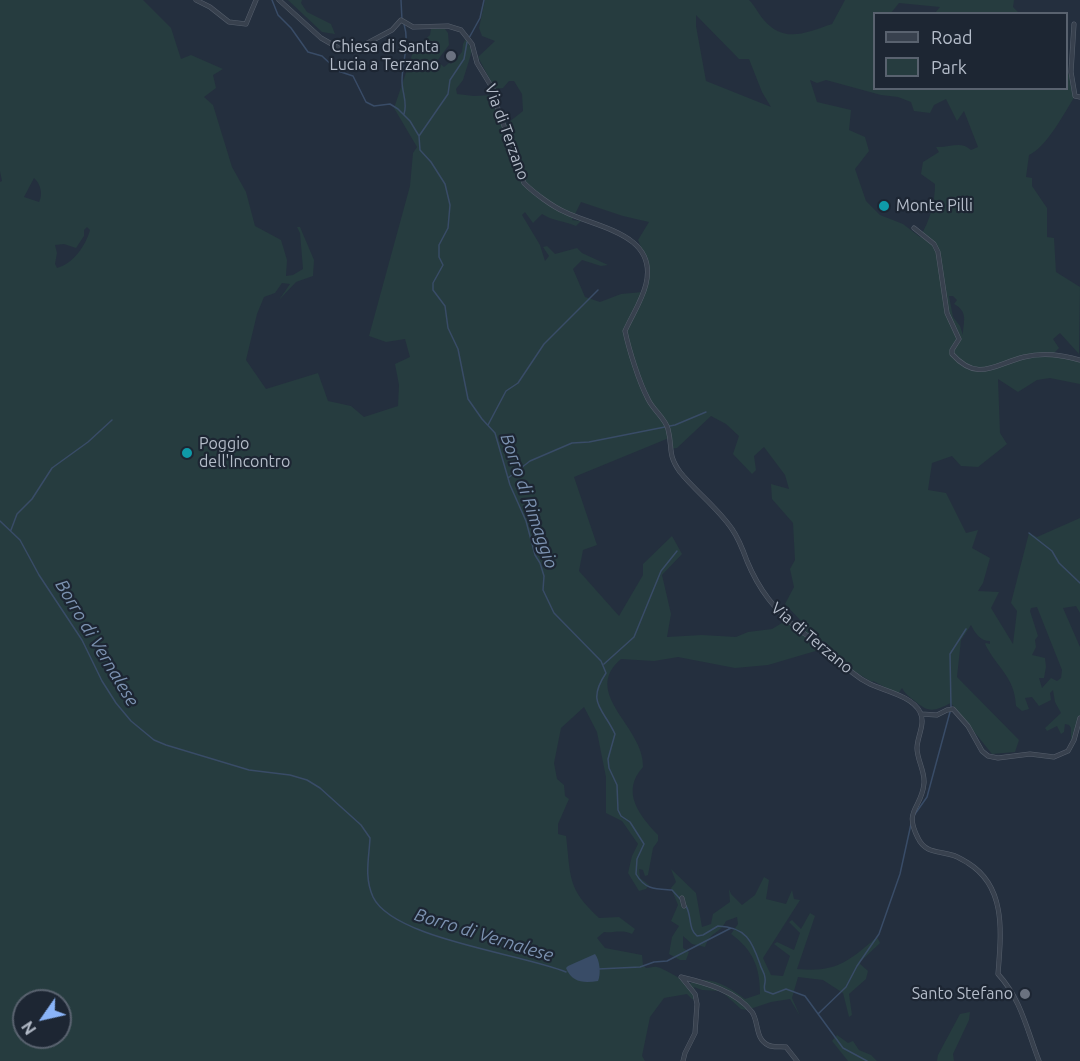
<!DOCTYPE html>
<html>
<head>
<meta charset="utf-8">
<style>
	body { margin:0 }
	#map { position:relative; width:1080px; height:1061px; overflow:hidden; background:#242f3e; font-family:Ubuntu,sans-serif }
	canvas { display:block }
	.legend { position:absolute; left:873px; top:12px; width:195px; height:78px; box-sizing:border-box; background:#1d2633; border:2px solid #59626f; margin:0; padding:8px 10px; list-style:none; font-size:18px; color:#b4bcc9 }
	.legend li { display:flex; align-items:center; gap:12px; height:30px }
	.legend b { width:30px; border:2px solid #59626f }
	.north { position:absolute; left:12px; top:989px; width:60px; height:60px; box-sizing:border-box; background:#1d2633; border:2px solid #59626f; border-radius:50%; rotate:236deg; font-size:16px; font-weight:700; line-height:24px; text-align:center; color:#b4bcc9 }
	.north::after { content:''; display:block; margin:auto; width:21px; height:27px; background:#8ab4f8; clip-path:polygon(50% 0,100% 100%,50% 72%,0 100%) }
</style>
</head>
<body>
<div id="map">
<canvas width="1080" height="1061"></canvas>
<ul class="legend">
<li><b style="height:8px;background:#38414e"></b>Road</li>
<li><b style="height:16px;background:#263c3f"></b>Park</li>
</ul>
<div class="north">N</div>
</div>
<script>
const c = document.querySelector('canvas').getContext('2d');
c.lineJoin = 'round';
function fill(path, color) { c.fillStyle = color; c.fill(path, 'evenodd'); }
function trace(path, color, width, dash) { c.strokeStyle = color; c.lineWidth = width; c.lineCap = dash ? 'butt' : 'round'; c.setLineDash(dash || []); c.stroke(path); }
function label(font, color, halo, rows, align = 'center') {
  c.font = font + ' Ubuntu,sans-serif'; c.lineWidth = 4.5; c.setLineDash([]); c.textBaseline = 'middle'; c.strokeStyle = halo; c.fillStyle = color; for (const [text, x, y, turn = 0] of rows) {
    c.save(); c.translate(x, y); c.rotate((+turn || 0) * Math.PI / 180); c.textAlign = isNaN(turn) ? turn : align; if (halo) c.strokeText(text, 0, 0); c.fillText(text, 0, 0); c.restore();
  }
}
fill(new Path2D(`
	M 0,0 L 143,0 L 171,28 L 181,59 L 191,55 L 223,69 L 213,75 L 216,88 L 204,97 L 213,105 L 232,167 L 246,192 L 255,226 L 281,240 L 287,260 L 286,276 L 293,275 L 303,269 L 300,233 L 297,227 L 300,227 L 314,260 L 313,276 L 296,282 L 279,300 L 290,284 L 282,283 L 275,293 L 264,297 L 257,314 L 246,360 L 266,389 L 318,373 L 328,401 L 351,406 L 364,417 L 398,406 L 399,385 L 395,364 L 410,357 L 405,339 L 386,342 L 369,336 L 410,186 L 413,153 L 417,147 L 394,108 L 414,49 L 430,35 L 431,29 L 445,29 L 448,33 L 449,45 L 437,61 L 444,67 L 449,63 L 451,64 L 462,52 L 463,44 L 466,38 L 472,51 L 463,80 L 456,89 L 457,94 L 474,96 L 493,95 L 497,117 L 504,126 L 523,111 L 522,94 L 514,81 L 509,81 L 503,88 L 495,89 L 478,57 L 495,41 L 482,36 L 479,28 L 485,0 L 749,0 C 755,6 758,13 763,19 C 784,44 805,33 832,24 L 845,0 L 1014,0 L 1013,7 L 1019,13 L 935,13 L 940,7 L 899,3 L 891,13 L 874,14 L 874,88 L 1066,88 L 1067,69 L 1075,96 C 1065,112 1046,148 1029,155 L 1026,177 L 1032,178 L 1032,186 L 1047,208 L 1047,237 L 1054,238 L 1056,272 L 1080,287 L 1079,354 L 1060,333 L 1053,339 L 1059,348 L 1054,353 L 1080,360 L 1080,384 L 1050,378 L 1037,380 L 1018,392 L 998,379 L 1000,433 L 1007,444 L 978,467 L 961,466 L 952,456 L 932,463 L 928,490 L 946,493 L 966,533 L 978,530 L 972,548 L 990,558 L 983,583 L 978,591 L 999,592 L 991,608 L 1013,644 L 1017,611 L 1011,603 L 1029,533 L 1037,537 L 1080,518 L 1080,613 L 1076,606 L 1063,608 L 1080,647 L 1080,718 L 1071,743 L 1071,728 L 1069,725 L 1065,724 L 1064,732 L 1061,734 L 1057,726 L 1047,731 L 1045,728 L 1061,713 L 1055,702 L 1053,690 L 1050,693 L 1051,700 L 1039,706 L 1032,697 L 1025,698 L 1029,709 L 1022,711 L 1016,706 C 1015,677 997,668 985,644 L 986,643 L 990,644 L 990,641 C 980,641 975,633 971,625 L 961,640 L 957,677 L 1019,740 L 1015,752 L 992,754 L 951,703 C 936,710 930,714 916,702 C 910,697 905,694 902,688 L 898,694 L 873,681 L 872,682 L 854,671 L 845,670 L 819,650 L 768,665 L 735,668 L 678,657 L 654,661 L 621,659 C 580,694 645,727 643,767 C 620,792 640,816 658,835 L 658,841 L 653,848 L 648,875 L 645,876 L 643,870 L 639,869 L 640,878 L 649,885 L 646,889 L 639,891 L 628,873 L 632,856 L 638,844 L 622,821 L 606,813 L 606,777 L 597,732 L 584,707 L 561,728 L 554,763 L 557,779 L 564,785 L 565,796 L 569,799 L 558,824 L 558,834 L 566,836 C 571,878 567,888 599,918 L 619,917 L 635,929 L 632,934 C 622,929 615,933 604,932 L 597,938 L 605,948 L 642,955 L 643,965 L 646,968 C 649,968 654,966 657,967 C 662,968 684,980 688,984 C 709,973 729,987 745,999 L 760,994 C 760,967 753,950 731,934 L 738,924 L 737,917 L 726,921 C 719,935 711,930 705,947 L 692,944 L 683,936 L 683,948 L 689,952 L 686,960 L 680,960 L 669,954 L 672,937 L 679,926 L 671,921 L 678,905 L 671,888 L 676,882 L 671,869 L 696,893 L 702,927 L 711,924 L 713,914 L 730,902 L 729,889 L 731,894 L 742,905 L 755,895 L 764,877 L 769,880 L 766,899 L 786,904 L 792,890 L 794,899 L 800,900 L 763,958 L 771,975 L 783,976 L 790,956 L 774,944 L 777,942 L 794,950 L 800,933 L 789,922 L 792,920 L 801,929 L 810,913 L 815,916 L 797,969 C 836,973 849,961 877,937 L 880,943 L 859,963 L 868,971 L 866,979 L 849,994 L 852,1015 L 849,1017 L 843,993 L 823,980 L 798,977 L 792,998 L 800,1016 L 790,999 L 771,1002 L 747,1010 L 741,1009 L 721,991 L 702,990 L 694,987 L 698,999 L 692,999 L 687,994 L 664,998 L 650,1017 L 642,1056 L 645,1061 L 0,1061 L 0,182 L 2,181 L 0,171 ZM 696,15 L 739,59 L 749,59 L 762,92 L 771,107 L 706,81 L 696,26 ZM 810,80 L 817,83 L 826,80 L 881,95 L 898,97 L 911,102 L 914,111 L 930,113 L 934,105 L 946,99 L 957,121 L 964,111 L 978,147 L 971,150 C 961,140 949,148 936,147 L 939,152 L 923,162 L 921,174 L 935,184 C 935,203 930,220 920,237 L 903,224 L 880,215 L 866,201 L 855,169 L 869,151 L 865,137 L 849,130 L 851,110 L 817,102 ZM 34,178 C 41,184 43,195 39,202 L 24,197 ZM 581,202 L 623,216 L 649,222 L 638,240 C 646,258 649,273 643,292 L 621,294 L 600,302 L 585,297 L 573,269 L 582,260 L 601,266 L 608,265 L 582,253 L 577,248 L 555,254 L 547,246 L 543,247 L 549,256 L 545,261 L 540,245 L 522,215 L 525,212 L 533,223 L 542,214 C 553,221 564,221 576,226 L 581,221 L 572,220 ZM 87,227 L 90,230 C 86,245 73,264 57,268 L 55,264 L 57,253 L 55,245 L 64,244 L 76,248 L 84,236 L 84,230 ZM 949,296 L 953,296 L 957,300 L 954,304 C 969,312 963,322 963,335 L 960,326 L 953,317 ZM 711,416 L 726,424 L 739,436 L 733,454 L 752,474 L 756,470 L 754,456 L 764,447 L 785,475 L 789,489 L 771,484 L 772,499 L 793,523 L 795,560 L 790,569 L 794,587 L 785,604 L 802,622 L 796,629 L 787,620 L 772,629 L 748,632 L 736,637 L 702,635 L 667,637 L 671,614 L 662,575 L 682,554 L 672,536 L 643,564 L 643,575 L 619,616 L 579,571 L 583,550 L 597,545 L 574,477 L 669,438 L 669,449 L 677,448 ZM 1037,607 L 1062,670 L 1061,678 L 1057,681 L 1051,678 L 1042,688 L 1039,678 L 1044,678 L 1046,667 L 1045,658 L 1032,655 L 1036,647 L 1035,640 L 1038,636 L 1030,611 L 1031,608 ZM 24,1001 L 60,1001 L 60,1037 L 24,1037 Z
	M 288,0 L 302,0 L 301,3 L 307,12 L 331,24 L 335,34 L 322,32 Z
	M 970,1012 L 969,1020 L 953,1054 L 954,1061 L 937,1061 L 938,1055 L 960,1014 Z
	M 837,1035 L 848,1043 L 853,1041 L 859,1050 L 871,1055 L 877,1061 L 848,1061 L 832,1041 Z`), '#263c3f');
fill(new Path2D(`
	M 595,954 C 600,960 601,975 598,981 C 584,983 572,983 566,968 L 568,966 Z`), '#394c67');
trace(new Path2D(`
	M 272,0 L 278,15 L 291,28 L 308,52 L 322,56 L 338,71 L 353,76 L 366,102 L 374,106 L 390,104 L 398,109 L 410,121 L 419,136 L 420,150 L 431,162 L 445,184 L 450,205 L 448,228 L 439,245 L 439,257 L 443,265 L 433,283 L 433,290 L 445,306 L 448,328 L 458,349 L 468,399 L 482,419 L 495,433 L 510,485 L 526,521 L 535,555 L 540,563 L 544,576 L 543,590 L 554,613 L 601,661 L 606,673 C 586,703 603,708 615,734 L 608,759 L 609,768 L 617,785 L 618,810 L 621,816 L 630,822 L 644,844 L 637,859 L 636,874 C 645,890 656,889 672,890 L 681,900
	M 401,0 L 402,20
	M 404,24 C 410,44 402,62 402,81 C 402,93 408,103 404,114
	M 469,38 L 480,18 L 484,0
	M 419,136 L 448,94 L 450,80 L 464,59 L 467,42
	M 488,425 L 506,391 L 518,383 L 544,344 L 598,290
	M 508,478 L 530,461 L 572,443 L 589,442 L 675,425 L 706,412
	M 0,521 L 20,540 L 39,575 L 82,640 L 102,681 L 116,703 L 131,721 L 154,740 L 166,745 L 249,770 L 290,775 L 307,780 L 320,788 L 361,825 L 370,838 C 369,859 364,877 373,897 C 393,939 523,954 566,972
	M 11,530 L 17,514 L 32,499 L 52,468 L 88,442 L 112,420
	M 1029,533 L 1052,551 L 1059,563 L 1080,583
	M 604,664 L 634,637 L 661,571 L 677,551
	M 951,707 L 950,654 L 966,629
	M 915,814 L 927,797 L 950,712
	M 686,906 C 692,916 688,929 697,936 L 703,935 L 718,926 C 746,927 752,941 760,964 C 761,969 765,973 765,978 C 766,984 763,985 765,991 L 773,994 L 786,989 L 805,996 L 843,1048 L 867,1061
	M 598,969 L 640,967 L 654,962 L 667,961 L 731,928
	M 818,1014 L 846,987 L 857,966 L 879,934 L 900,874 L 911,824`), '#394c67', 1.5);
const minor = new Path2D(`
	M 196,0 L 210,7 L 229,22 L 246,24 L 256,0
	M 279,0 L 321,38 L 342,50 L 360,47 L 392,30 L 401,20 L 413,27 L 448,26 L 461,30 L 472,44 L 477,63 L 496,94 L 497,106 L 524,183 C 534,193 553,207 565,212 C 598,228 658,234 646,284 C 642,301 632,315 625,331 C 629,350 639,382 648,399 C 653,410 665,418 668,429 C 673,448 667,454 680,472 C 696,492 717,507 732,529 C 739,539 743,550 747,561 C 759,590 775,610 798,629 C 807,637 820,641 828,650 C 841,662 853,676 870,684 C 885,691 912,696 920,712 C 926,723 917,737 917,748 C 917,760 925,771 924,783 C 922,809 903,809 918,838 C 925,853 938,851 952,855 C 957,856 963,860 968,863 C 1007,887 1001,934 998,974 C 1021,999 1027,1030 1039,1061
	M 1074,24 L 1071,72 L 1075,96 L 1080,97
	M 914,228 L 934,244 L 938,252 L 947,313 L 959,339 L 952,350 L 952,354 C 978,383 995,364 1024,357 C 1044,352 1061,355 1080,360
	M 921,714 L 937,715 L 947,710 L 953,709 L 968,726 L 982,751 L 988,756 L 998,758 L 1030,754 L 1054,757 L 1068,751 L 1074,740 L 1080,718
	M 682,898 L 684,906
	M 681,977 C 706,983 736,991 752,1012 C 759,1022 755,1039 768,1045 C 773,1048 780,1046 786,1047 L 797,1061
	M 682,978 L 695,994 L 697,1004 L 695,1033 L 685,1053 L 683,1061`);
trace(minor, '#565f6c', 5);
trace(minor, '#38414e', 4);
for (const [x, y, r, color] of [
	[451,56,6,"#6b7280"],
	[884,206,6,"#0f9aa8"],
	[187,453,6,"#0f9aa8"],
	[1025,994,6,"#6b7280"]
]) { const dot = new Path2D(); dot.arc(x, y, r, 0, 2 * Math.PI); c.fillStyle = color; c.fill(dot); trace(dot, '#1d2633', 2); }
label('16px', '#b4bcc9', '#1d2633', [
	["Chiesa di Santa",439,47],
	["Lucia a Terzano",439,65],
	["Monte Pilli",896,206,"left"],
	["Poggio",199,444,"left"],
	["dell'Incontro",199,462,"left"],
	["Santo Stefano",1013,994]
], 'right');
label('16px', '#b4bcc9', '#1d2633', [
	["Via di Terzano",507,132,70],
	["Via di Terzano",812,638,40]
]);
label('italic 18px', '#7c92b1', '#1d2633', [
	["Borro di Rimaggio",529,501,71],
	["Borro di Vernalese",97,643,59],
	["Borro di Vernalese",484,935,17]
]);
</script>
</body>
</html>
